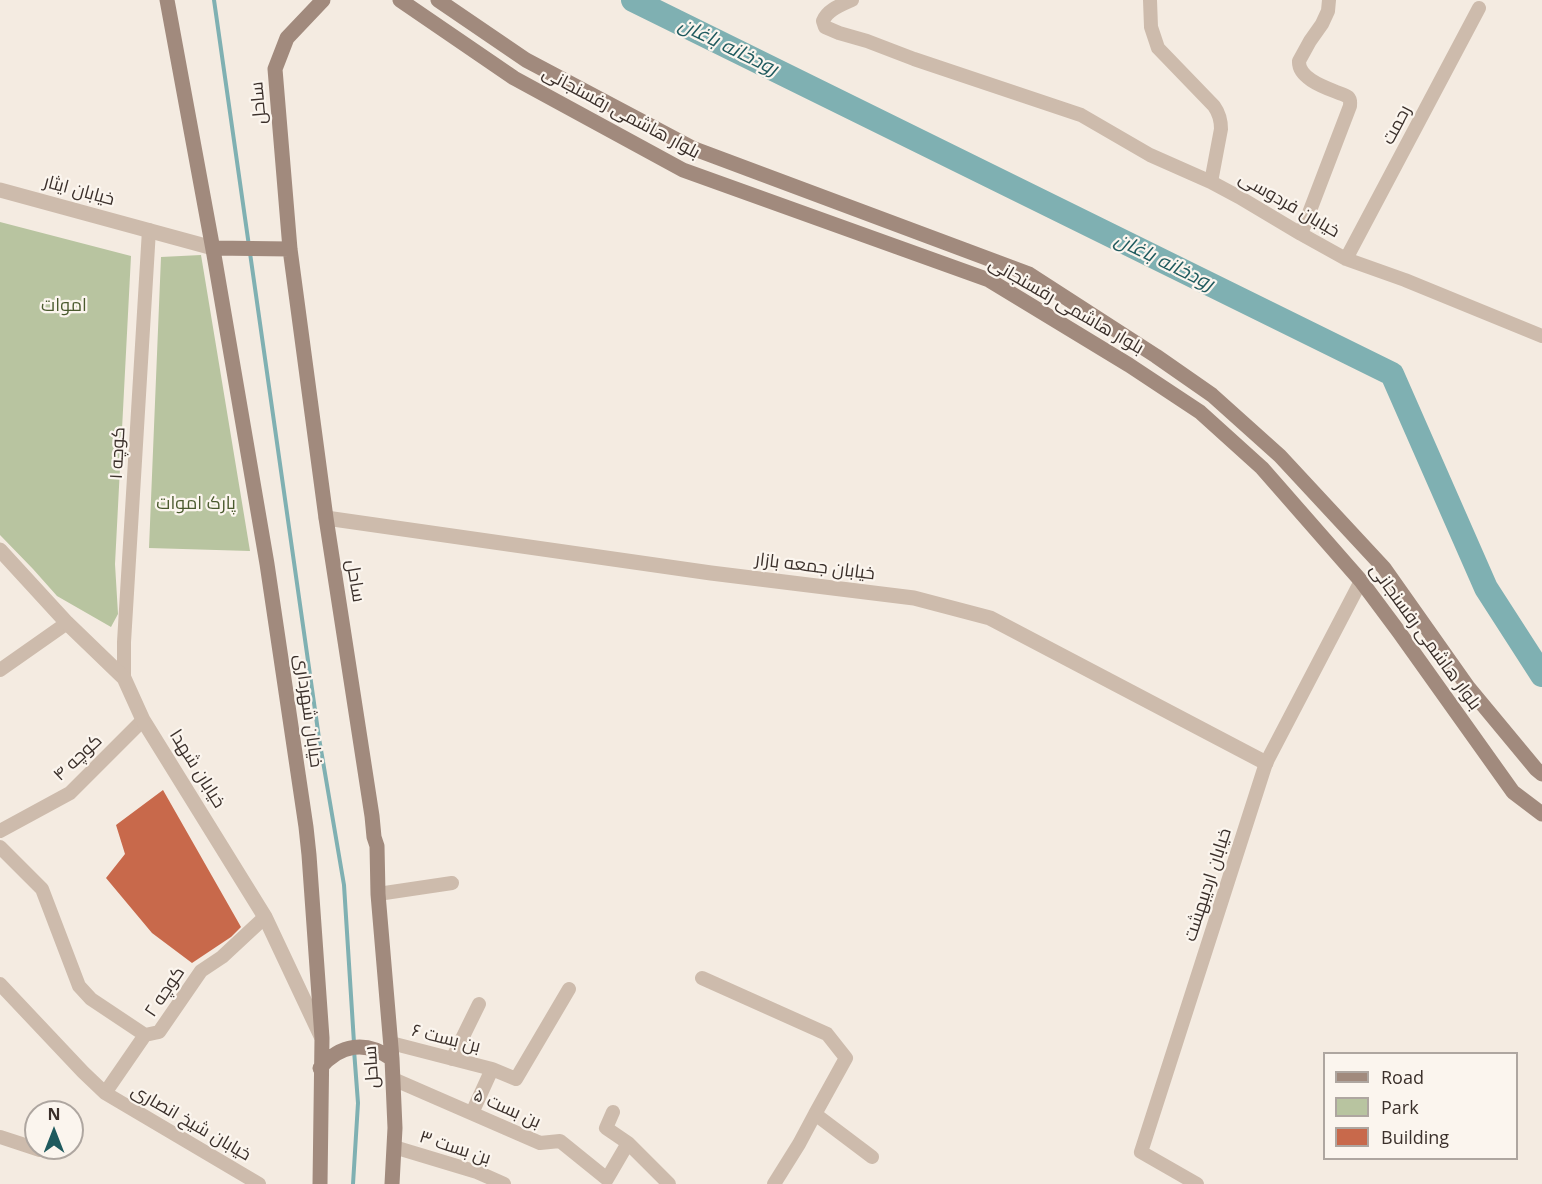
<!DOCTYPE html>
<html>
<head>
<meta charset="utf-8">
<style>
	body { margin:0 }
	#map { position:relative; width:1542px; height:1184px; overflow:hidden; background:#f4ebe1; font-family:"Open Sans",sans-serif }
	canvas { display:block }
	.legend { position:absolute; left:1323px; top:1052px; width:195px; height:108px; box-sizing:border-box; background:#fbf5ee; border:2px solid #aea6a0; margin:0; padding:8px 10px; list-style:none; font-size:18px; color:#3b302b }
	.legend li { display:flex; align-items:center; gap:12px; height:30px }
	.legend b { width:30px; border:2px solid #aea6a0 }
	.north { position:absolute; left:24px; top:1100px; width:60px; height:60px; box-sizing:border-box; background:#fbf5ee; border:2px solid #aea6a0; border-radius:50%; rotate:0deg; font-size:16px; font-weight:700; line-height:24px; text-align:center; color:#3b302b }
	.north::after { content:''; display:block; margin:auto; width:21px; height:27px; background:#1f5a5e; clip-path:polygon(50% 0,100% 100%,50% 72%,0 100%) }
</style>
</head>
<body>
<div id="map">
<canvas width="1542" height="1184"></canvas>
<ul class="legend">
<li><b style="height:8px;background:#a18a7d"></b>Road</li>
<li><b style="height:16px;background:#b8c4a0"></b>Park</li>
<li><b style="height:16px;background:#c8694b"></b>Building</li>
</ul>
<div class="north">N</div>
</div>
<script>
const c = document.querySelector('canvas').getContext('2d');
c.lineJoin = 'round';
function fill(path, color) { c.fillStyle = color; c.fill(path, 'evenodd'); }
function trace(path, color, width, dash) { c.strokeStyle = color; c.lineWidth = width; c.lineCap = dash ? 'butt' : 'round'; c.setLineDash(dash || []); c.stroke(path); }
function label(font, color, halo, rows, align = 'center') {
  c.font = font + ' "Open Sans",Cairo,sans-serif'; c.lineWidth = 4.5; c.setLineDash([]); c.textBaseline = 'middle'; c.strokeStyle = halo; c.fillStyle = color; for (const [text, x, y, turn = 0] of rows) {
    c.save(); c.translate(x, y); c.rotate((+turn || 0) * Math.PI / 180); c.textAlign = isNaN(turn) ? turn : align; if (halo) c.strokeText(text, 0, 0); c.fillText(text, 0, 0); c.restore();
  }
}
fill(new Path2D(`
	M 0,222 L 131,256 L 115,564 L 118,614 L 111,627 L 57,596 L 33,569 L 0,535 Z
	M 201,255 L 204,273 L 250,551 L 149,548 L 161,257 Z`), '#b8c4a0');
trace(new Path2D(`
	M 214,0 L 249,246
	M 250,253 L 319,738 L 344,885 L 354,1043
	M 353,1184 L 358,1103 L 354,1050`), '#7fb0b2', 4);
trace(new Path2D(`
	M 633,0 L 1392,374 L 1486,588 L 1542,675`), '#7fb0b2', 24);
fill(new Path2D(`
	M 163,790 L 241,927 L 231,937 L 192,963 L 152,933 L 106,878 L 125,854 L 116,825 Z`), '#c8694b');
trace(new Path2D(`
	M 852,0 C 841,5 827,10 823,21 L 825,27 L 839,33 L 867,41 L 914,59 L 1081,115 L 1150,155 L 1211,182
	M 1150,0 L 1151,27 L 1158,48 L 1214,106 C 1219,113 1221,120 1221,129 L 1211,182 L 1239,197 L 1301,234 L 1346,259 L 1405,280 L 1542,336
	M 1301,234 L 1350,106 C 1350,102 1351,100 1348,97 C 1344,94 1338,93 1334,91 C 1321,86 1298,77 1299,61 L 1310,41 L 1322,24 L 1328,11 L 1329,0
	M 1346,259 L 1479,8
	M 0,670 L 67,623
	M 124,678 L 124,642 L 149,230
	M 0,831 L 70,793 L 143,720
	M 0,847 L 42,889 L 79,986 L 91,999 L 145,1035
	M 378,894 L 452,883
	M 702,978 L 827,1034 L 846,1058 L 815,1114
	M 0,984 L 83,1072 L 105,1093 L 259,1184
	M 391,1043 L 492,1069
	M 452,1059 L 479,1004
	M 393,1079 L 540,1143 L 560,1141 L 607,1179 L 628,1143 L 669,1184
	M 105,1093 L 145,1035 L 159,1032 L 201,971 L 222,957 L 265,917
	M 613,1112 L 606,1128 L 628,1143
	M 472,1113 L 492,1069 L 516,1079 L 569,989
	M 0,1137 L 40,1150
	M 394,1147 L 477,1172 L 504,1184
	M 774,1184 L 799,1144 L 815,1114 L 872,1157
	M 1197,1184 L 1141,1152 L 1266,763 L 1361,581`), '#cdbbac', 14);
trace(new Path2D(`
	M 0,190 L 213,248
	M 326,518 L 711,573 L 914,598 L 990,618 L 1266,763
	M 0,550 L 67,623 L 124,678 L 143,720 L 265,917 L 321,1036`), '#cdbbac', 15);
trace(new Path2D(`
	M 167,0 L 214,255 L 267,564 L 306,827 L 309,855 L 322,1038 L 320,1184
	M 323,0 L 287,38 L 275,69 L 290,249 L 326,518 L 372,816 L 374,837 L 377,846 L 378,894 L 392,1059 L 395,1128 L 392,1184
	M 400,0 L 514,78 L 683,170 L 989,280 L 1129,365 L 1200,412 L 1262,468 L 1361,581 L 1399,632 L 1513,792 L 1542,814
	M 438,0 L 526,60 L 692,148 L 1029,274 L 1156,356 L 1212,395 L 1280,456 L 1384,568 L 1468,687 L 1536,769 L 1542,774
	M 213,248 L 290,249
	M 320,1068 C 340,1044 366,1040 392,1059`), '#a18a7d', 15);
label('18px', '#3b302b', '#fbf5ee', [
	["ساحل",259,103,-95],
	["بلوار هاشمی رفسنجانی",621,113,28],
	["رحمت",1397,125,-62],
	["خیابان ایثار",79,191,15],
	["خیابان فردوسی",1289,205,30],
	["بلوار هاشمی رفسنجانی",1066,306,30],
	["کوچه ۱",118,453,-87],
	["خیابان جمعه بازار",815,567,7],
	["ساحل",355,581,81],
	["بلوار هاشمی رفسنجانی",1425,637,54],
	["خیابان شهرداری",308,711,82],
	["کوچه ۴",78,758,-43],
	["خیابان شهدا",197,769,58],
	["خیابان اردیبهشت",1208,885,-72],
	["کوچه ۲",165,992,-56],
	["بن بست ۶",446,1039,14],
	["ساحل",372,1067,-94],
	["بن بست ۵",507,1109,24],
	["خیابان شیخ انصاری",191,1123,30],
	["بن بست ۳",455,1148,18]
]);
label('18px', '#4a5a2e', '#fbf5ee', [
	["اموات",64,306],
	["پارک اموات",196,504]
]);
label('italic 20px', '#1f5a5e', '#fbf5ee', [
	["رودخانه باغان",728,47,26],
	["رودخانه باغان",1164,262,26]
]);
</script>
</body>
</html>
